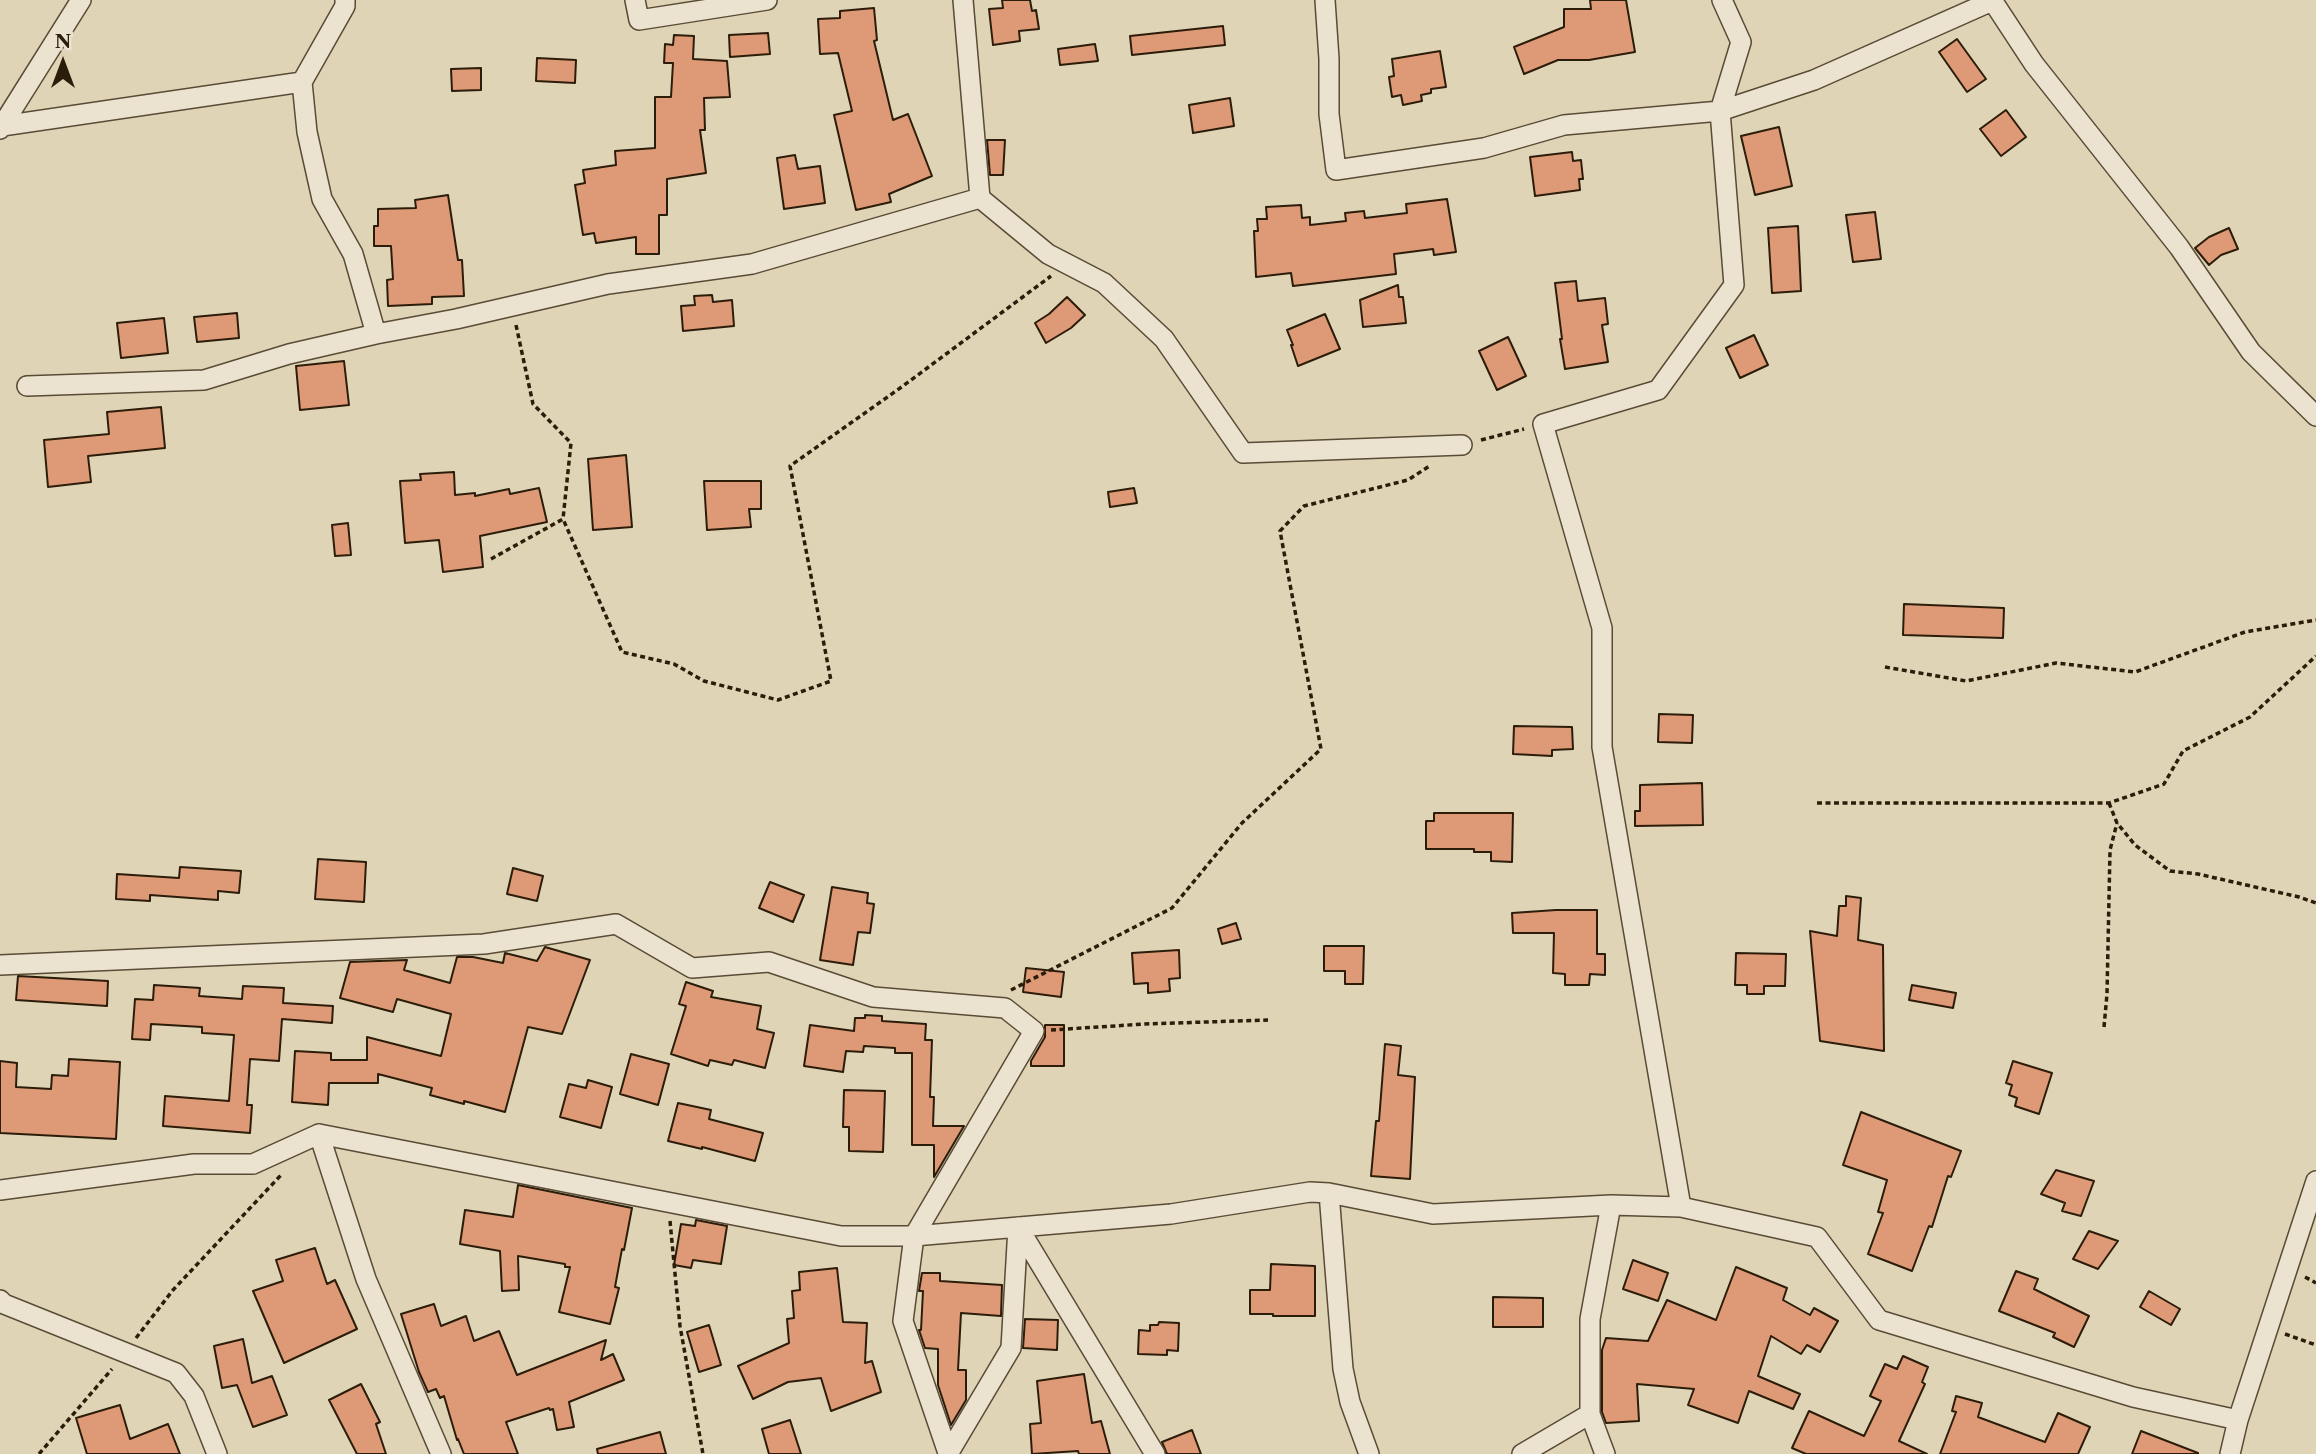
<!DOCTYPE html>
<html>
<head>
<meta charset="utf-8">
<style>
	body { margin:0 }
	#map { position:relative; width:2316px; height:1454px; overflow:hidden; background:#e0d4b7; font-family:"Libre Caslon Text",serif }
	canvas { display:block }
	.north { position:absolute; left:28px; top:28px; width:70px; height:70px; -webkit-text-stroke:5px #ebe3d0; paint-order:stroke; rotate:0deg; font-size:19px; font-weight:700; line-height:28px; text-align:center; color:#2c1d0a }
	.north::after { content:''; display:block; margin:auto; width:24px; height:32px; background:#2c1d0a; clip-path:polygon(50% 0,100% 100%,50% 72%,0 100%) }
</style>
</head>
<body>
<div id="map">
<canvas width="2316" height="1454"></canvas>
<div class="north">N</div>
</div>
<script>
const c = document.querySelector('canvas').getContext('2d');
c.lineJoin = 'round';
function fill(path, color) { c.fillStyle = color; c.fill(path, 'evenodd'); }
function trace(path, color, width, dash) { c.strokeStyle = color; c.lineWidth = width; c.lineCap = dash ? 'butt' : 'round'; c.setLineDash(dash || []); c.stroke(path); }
const building = new Path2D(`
	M 1002,0 L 1030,0 L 1032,11 L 1036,10 L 1039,29 L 1019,31 L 1020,41 L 993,45 L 989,9 L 1003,8 Z
	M 1590,0 L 1626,0 L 1635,52 L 1589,60 L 1558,60 L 1524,74 L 1514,47 L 1564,27 L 1564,9 L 1591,9 Z
	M 874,8 L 877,40 L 874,41 L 893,120 L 908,114 L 932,176 L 889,194 L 891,202 L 856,210 L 834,115 L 852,111 L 838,53 L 820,54 L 818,19 L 840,18 L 840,11 Z
	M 1223,26 L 1225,45 L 1132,55 L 1130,36 Z
	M 768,33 L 770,54 L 730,57 L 729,35 Z
	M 674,35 L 694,36 L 693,59 L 727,61 L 730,97 L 704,98 L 705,130 L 700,130 L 706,173 L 667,179 L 667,215 L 659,215 L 659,254 L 636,254 L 636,237 L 596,243 L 594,233 L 583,235 L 575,185 L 585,183 L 583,170 L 616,165 L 615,151 L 655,148 L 655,97 L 671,97 L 673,63 L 664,63 L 665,44 L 673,45 Z
	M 1957,39 L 1986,79 L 1967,92 L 1939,52 Z
	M 1095,44 L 1098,61 L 1060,65 L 1058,49 Z
	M 1440,51 L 1446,87 L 1431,89 L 1431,93 L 1421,95 L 1422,101 L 1403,105 L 1401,95 L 1392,97 L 1389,77 L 1394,76 L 1392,59 Z
	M 537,58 L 576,60 L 575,83 L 536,81 Z
	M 481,68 L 481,90 L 452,91 L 451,69 Z
	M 1230,98 L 1234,126 L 1193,133 L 1189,105 Z
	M 2006,110 L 2026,137 L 2001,156 L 1980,129 Z
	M 1779,127 L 1792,186 L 1755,195 L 1741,136 Z
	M 987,140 L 1005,140 L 1003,175 L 990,175 Z
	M 1572,152 L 1573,161 L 1581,160 L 1583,179 L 1579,179 L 1580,190 L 1535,196 L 1530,157 Z
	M 795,155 L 798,169 L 820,166 L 825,203 L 784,209 L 777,158 Z
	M 448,195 L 458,260 L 462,260 L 464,296 L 432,297 L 432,304 L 388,306 L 387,280 L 393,279 L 391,246 L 374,246 L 374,226 L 378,226 L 378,209 L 416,208 L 415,200 Z
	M 1447,199 L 1456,252 L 1434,255 L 1433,249 L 1394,254 L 1396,274 L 1293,286 L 1291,273 L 1256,277 L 1254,231 L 1258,231 L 1257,219 L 1267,219 L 1266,207 L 1301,205 L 1302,218 L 1310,217 L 1310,225 L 1346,221 L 1345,213 L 1364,211 L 1365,218 L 1407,213 L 1406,204 Z
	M 1875,212 L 1881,259 L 1853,262 L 1846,215 Z
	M 1798,226 L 1801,291 L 1772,293 L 1768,228 Z
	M 2229,228 L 2238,249 L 2221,255 L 2209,265 L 2195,248 L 2209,237 Z
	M 1576,281 L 1578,301 L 1605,298 L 1608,324 L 1602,325 L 1608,362 L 1565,369 L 1560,339 L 1562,339 L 1555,283 Z
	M 1398,285 L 1399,297 L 1403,297 L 1406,323 L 1363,327 L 1360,300 Z
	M 712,295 L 713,302 L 732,300 L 734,326 L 683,331 L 681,306 L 695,305 L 694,296 Z
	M 1067,297 L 1085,315 L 1071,328 L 1046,343 L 1035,323 L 1049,314 Z
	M 237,313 L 239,338 L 197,342 L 194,317 Z
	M 1325,314 L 1340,349 L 1298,366 L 1291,345 L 1293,345 L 1287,330 Z
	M 164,318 L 168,353 L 121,358 L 117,323 Z
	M 1754,335 L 1768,365 L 1740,378 L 1726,348 Z
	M 1508,337 L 1526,376 L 1497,390 L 1479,351 Z
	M 344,361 L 349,405 L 300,410 L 296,366 Z
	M 161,407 L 165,448 L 88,456 L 91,482 L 48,487 L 44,440 L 109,434 L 107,412 Z
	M 626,455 L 632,527 L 593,530 L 588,459 Z
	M 454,472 L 455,495 L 475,493 L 475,496 L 509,489 L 510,494 L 539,488 L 547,522 L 480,536 L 483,567 L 443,572 L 439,540 L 405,543 L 400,481 L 421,480 L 420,474 Z
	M 704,481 L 761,481 L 761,509 L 749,509 L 751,527 L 707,530 Z
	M 1134,488 L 1137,503 L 1110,507 L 1108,492 Z
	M 348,523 L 351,555 L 335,556 L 332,525 Z
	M 1904,604 L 2004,608 L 2003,638 L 1903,635 Z
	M 1659,714 L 1693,715 L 1692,743 L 1658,742 Z
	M 1514,726 L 1572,727 L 1573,749 L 1552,750 L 1552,756 L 1513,754 Z
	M 1702,783 L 1703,825 L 1635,826 L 1635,811 L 1640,811 L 1640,785 Z
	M 1434,813 L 1513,813 L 1512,862 L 1491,861 L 1491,852 L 1474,852 L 1474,849 L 1426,849 L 1426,821 L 1434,821 Z
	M 318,859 L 366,862 L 364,902 L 315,899 Z
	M 180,867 L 241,871 L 239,893 L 218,891 L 218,900 L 150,895 L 150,901 L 116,899 L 117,874 L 179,878 Z
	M 513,868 L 543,876 L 537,901 L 507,894 Z
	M 770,882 L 804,895 L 793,922 L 759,908 Z
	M 832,887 L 868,893 L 867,903 L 874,904 L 870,933 L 858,932 L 853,965 L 820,960 Z
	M 1846,896 L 1861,898 L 1858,940 L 1883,945 L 1884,1051 L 1820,1041 L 1810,931 L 1837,936 L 1839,906 L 1846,906 Z
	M 1556,910 L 1597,910 L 1597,954 L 1605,954 L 1605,975 L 1590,974 L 1589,985 L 1565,985 L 1565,974 L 1553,973 L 1554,933 L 1513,933 L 1512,913 Z
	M 1236,923 L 1241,939 L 1222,944 L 1218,929 Z
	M 1324,946 L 1364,946 L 1363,984 L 1345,984 L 1345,971 L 1324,971 Z
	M 545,947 L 590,960 L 562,1034 L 528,1027 L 505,1112 L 464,1101 L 464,1104 L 430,1095 L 432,1088 L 378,1074 L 378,1083 L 329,1083 L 328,1105 L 292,1102 L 295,1051 L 331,1053 L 331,1060 L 367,1060 L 367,1037 L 441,1056 L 451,1014 L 397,999 L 393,1012 L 340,998 L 350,962 L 407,960 L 404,970 L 450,983 L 457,957 L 473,957 L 503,963 L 505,953 L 537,961 Z
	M 1179,950 L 1180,978 L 1169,979 L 1170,991 L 1148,993 L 1148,983 L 1134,984 L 1132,953 Z
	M 1736,953 L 1786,954 L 1785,986 L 1764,986 L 1764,994 L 1747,994 L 1747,985 L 1735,985 Z
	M 1026,968 L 1064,972 L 1061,997 L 1023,992 Z
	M 18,976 L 108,981 L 107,1006 L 16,1000 Z
	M 686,982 L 713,991 L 711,997 L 761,1006 L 757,1029 L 774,1033 L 765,1068 L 734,1060 L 732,1065 L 710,1060 L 708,1066 L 671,1054 L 686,1006 L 679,1004 Z
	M 154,985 L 200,988 L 199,996 L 242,999 L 243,986 L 284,988 L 283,1003 L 333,1006 L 332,1023 L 282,1019 L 279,1061 L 250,1059 L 247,1105 L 252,1105 L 250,1133 L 163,1126 L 165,1096 L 229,1101 L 234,1035 L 202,1033 L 202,1027 L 151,1024 L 150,1040 L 132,1039 L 135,999 L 153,1000 Z
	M 1912,985 L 1956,993 L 1953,1008 L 1909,1000 Z
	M 865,1015 L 882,1016 L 882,1021 L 926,1024 L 925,1040 L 932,1040 L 930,1097 L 934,1097 L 933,1126 L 964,1126 L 934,1177 L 934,1145 L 912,1145 L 912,1053 L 895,1053 L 895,1048 L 864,1046 L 863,1052 L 846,1051 L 843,1072 L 804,1066 L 810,1025 L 854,1031 L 855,1018 L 865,1018 Z
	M 1045,1025 L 1064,1025 L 1064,1066 L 1031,1066 L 1031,1061 L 1045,1037 Z
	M 1385,1044 L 1401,1046 L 1398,1075 L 1415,1077 L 1410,1179 L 1371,1176 L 1376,1121 L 1379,1121 Z
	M 631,1054 L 669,1064 L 658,1105 L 620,1094 Z
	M 69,1059 L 120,1062 L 116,1139 L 0,1133 L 0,1061 L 17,1063 L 16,1087 L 51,1089 L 52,1075 L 68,1076 Z
	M 2013,1061 L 2052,1073 L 2039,1114 L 2015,1106 L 2017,1098 L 2009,1095 L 2012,1085 L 2006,1083 Z
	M 588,1080 L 612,1087 L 601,1128 L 560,1117 L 569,1084 L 586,1088 Z
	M 844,1090 L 885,1091 L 883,1152 L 849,1151 L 849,1127 L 843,1127 Z
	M 678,1103 L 711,1110 L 709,1119 L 763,1133 L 755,1161 L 702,1147 L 702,1149 L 668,1141 Z
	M 1861,1112 L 1961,1151 L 1951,1177 L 1948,1176 L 1932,1227 L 1929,1226 L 1912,1271 L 1868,1254 L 1883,1213 L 1878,1212 L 1887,1180 L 1843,1165 Z
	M 2056,1170 L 2094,1181 L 2081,1216 L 2062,1211 L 2065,1203 L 2041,1194 Z
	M 518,1185 L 632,1208 L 624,1250 L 622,1249 L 615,1287 L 619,1288 L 610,1324 L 559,1312 L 570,1267 L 565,1267 L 565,1264 L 518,1256 L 519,1290 L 502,1291 L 500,1251 L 460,1244 L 465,1210 L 513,1217 Z
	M 696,1220 L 727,1226 L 721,1264 L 693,1260 L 691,1268 L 674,1265 L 681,1224 L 695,1226 Z
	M 2089,1231 L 2118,1241 L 2098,1269 L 2073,1259 Z
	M 315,1248 L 327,1284 L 335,1280 L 357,1329 L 284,1363 L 253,1291 L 283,1281 L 276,1260 Z
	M 1633,1260 L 1668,1273 L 1658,1301 L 1623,1289 Z
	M 1271,1264 L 1315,1266 L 1315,1316 L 1273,1316 L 1273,1314 L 1250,1314 L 1250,1290 L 1270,1290 Z
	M 1736,1267 L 1787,1288 L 1783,1300 L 1810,1315 L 1814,1308 L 1838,1321 L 1820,1352 L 1807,1345 L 1801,1354 L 1771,1336 L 1758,1376 L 1800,1394 L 1793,1409 L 1749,1391 L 1738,1423 L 1688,1405 L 1694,1389 L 1637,1384 L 1639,1421 L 1606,1423 L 1602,1412 L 1602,1350 L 1606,1338 L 1648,1341 L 1667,1300 L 1716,1320 Z
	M 837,1268 L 843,1322 L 867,1323 L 865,1363 L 872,1361 L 881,1392 L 831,1411 L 821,1378 L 788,1382 L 753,1399 L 738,1366 L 789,1343 L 787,1319 L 794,1318 L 792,1291 L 800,1290 L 799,1272 Z
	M 2016,1271 L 2038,1279 L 2034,1289 L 2089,1316 L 2074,1347 L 2053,1337 L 2055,1333 L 1999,1311 Z
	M 922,1273 L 940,1273 L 940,1281 L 1002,1285 L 1001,1316 L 961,1313 L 958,1370 L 966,1370 L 966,1400 L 951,1425 L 938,1385 L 938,1349 L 925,1348 L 919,1330 L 921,1330 L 923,1291 L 919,1291 Z
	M 2149,1291 L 2180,1309 L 2171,1325 L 2140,1307 Z
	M 1493,1297 L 1543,1298 L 1543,1327 L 1493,1327 Z
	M 434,1304 L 441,1326 L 466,1316 L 474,1341 L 499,1331 L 517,1375 L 606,1340 L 601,1360 L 613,1354 L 624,1380 L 569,1402 L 574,1427 L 557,1430 L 553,1409 L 550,1410 L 549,1408 L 506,1422 L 518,1454 L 464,1454 L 458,1439 L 457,1440 L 444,1396 L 440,1398 L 436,1389 L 428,1392 L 419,1372 L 401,1314 Z
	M 1025,1319 L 1058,1320 L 1057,1350 L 1023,1348 Z
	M 1159,1322 L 1179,1323 L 1178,1351 L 1167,1350 L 1167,1355 L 1138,1354 L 1139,1330 L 1150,1331 L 1150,1325 L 1158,1325 Z
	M 709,1325 L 721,1365 L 699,1372 L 687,1332 Z
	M 243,1339 L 252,1383 L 272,1376 L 287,1415 L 253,1427 L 237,1385 L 222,1388 L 214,1346 Z
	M 1903,1356 L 1928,1367 L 1922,1382 L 1925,1384 L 1899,1441 L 1927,1454 L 1806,1454 L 1792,1448 L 1809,1411 L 1864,1436 L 1881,1401 L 1870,1396 L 1885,1364 L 1897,1369 Z
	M 1084,1374 L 1092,1423 L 1101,1421 L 1110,1454 L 1079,1454 L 1078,1451 L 1032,1454 L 1030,1424 L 1041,1423 L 1037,1381 Z
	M 361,1384 L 380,1422 L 376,1424 L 386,1454 L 357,1454 L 329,1400 Z
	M 1956,1396 L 1982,1403 L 1978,1417 L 2045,1442 L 2058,1413 L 2090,1427 L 2078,1454 L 1940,1454 L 1956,1412 L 1952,1411 Z
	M 120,1405 L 130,1439 L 168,1424 L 180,1454 L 87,1454 L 76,1418 Z
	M 790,1420 L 801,1454 L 769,1454 L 762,1429 Z
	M 1192,1430 L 1201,1454 L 1167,1454 L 1162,1442 Z
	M 2141,1431 L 2198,1453 L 2198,1454 L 2132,1454 Z
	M 660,1432 L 666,1454 L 598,1454 L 597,1449 Z`);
fill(building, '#de9976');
trace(building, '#2c1d0a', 2);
const street = new Path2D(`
	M 635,0 L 639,20 L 767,0
	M 1325,0 L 1329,59 L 1329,114 L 1336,170 L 1484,148 L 1564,125 L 1720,111 L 1814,80 L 1992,1
	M 1992,0 L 2034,64 L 2179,247 L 2251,352 L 2316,416
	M 302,82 L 345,6 L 345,0
	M 2,126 L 302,82 L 307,132 L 322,199 L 353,254 L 376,334 L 456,319 L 608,284 L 752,264 L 980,198 L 963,0
	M 0,129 L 81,0
	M 980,198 L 1048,254 L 1104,283 L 1164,339 L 1243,453 L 1462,445
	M 27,386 L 204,380 L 289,354 L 376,334
	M 0,965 L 484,944 L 616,924 L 692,968 L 769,962 L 873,997 L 1005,1008 L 1034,1031 L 914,1236 L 903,1321 L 948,1453
	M 319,1134 L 366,1279 L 441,1454
	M 0,1190 L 194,1164 L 253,1164 L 319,1134 L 841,1236 L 914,1236 L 1171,1214 L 1310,1192 L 1329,1193 L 1433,1214 L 1611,1205 L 1681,1207 L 1817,1237 L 1879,1320 L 2133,1397 L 2238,1420 L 2316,1181
	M 1329,1193 L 1343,1369 L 1350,1402 L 1369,1454
	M 1681,1207 L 1602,747 L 1602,628 L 1543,424 L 1658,390 L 1734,285 L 1720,111 L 1741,42 L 1722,0
	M 1018,1227 L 1155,1454
	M 0,1300 L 4,1304 L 176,1373 L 194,1396 L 217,1454
	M 948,1454 L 1011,1348 L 1018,1227
	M 1522,1454 L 1590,1414
	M 1605,1454 L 1590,1414 L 1590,1319 L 1611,1205
	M 2230,1454 L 2238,1420`);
trace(street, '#594b35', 22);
trace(new Path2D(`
	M 516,325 L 533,404 L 571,443 L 563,519
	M 1481,440 L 1524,429
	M 491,559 L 563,519 L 622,652 L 674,664 L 704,681 L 778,700 L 831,681 L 790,466 L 903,386 L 1051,276
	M 1885,667 L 1966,681 L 2056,663 L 2135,672 L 2245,632 L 2316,620
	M 1817,803 L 2109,803 L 2164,784 L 2183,751 L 2250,717 L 2316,656
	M 2109,803 L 2117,823 L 2135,845 L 2170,871 L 2198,874 L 2299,897 L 2316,903
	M 1011,990 L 1172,908 L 1242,823 L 1321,749 L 1280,531 L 1304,506 L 1408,480 L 1431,465
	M 2104,1027 L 2107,994 L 2110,850 L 2117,823
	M 1051,1030 L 1145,1024 L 1268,1020
	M 670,1221 L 680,1326 L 703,1454
	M 2305,1277 L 2316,1283
	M 2285,1334 L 2316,1345
	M 136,1338 L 173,1290 L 282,1174
	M 39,1454 L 112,1369`), '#2c1d0a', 3.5, [5, 3.5]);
trace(street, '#ebe3d0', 19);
</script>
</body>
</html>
